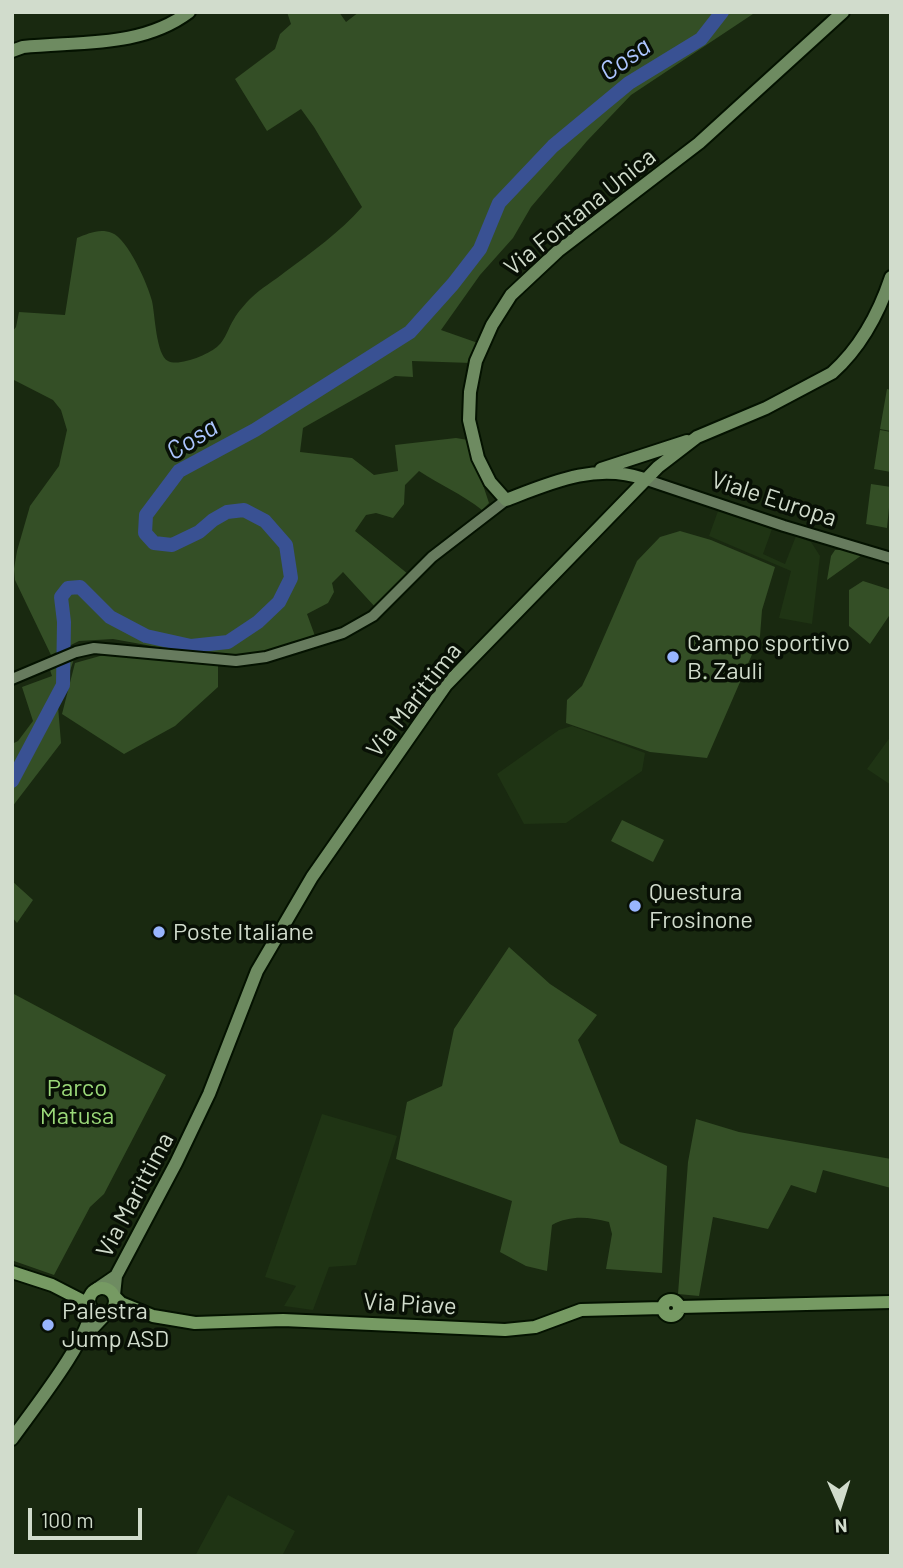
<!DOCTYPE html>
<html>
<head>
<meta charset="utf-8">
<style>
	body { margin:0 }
	#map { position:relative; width:903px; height:1568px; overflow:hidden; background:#192910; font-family:Barlow,sans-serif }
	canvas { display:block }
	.frame { position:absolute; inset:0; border:14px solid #d1dccc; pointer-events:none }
	.north { position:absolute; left:805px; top:1470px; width:70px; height:70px; -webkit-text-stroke:5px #081005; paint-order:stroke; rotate:177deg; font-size:19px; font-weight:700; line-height:28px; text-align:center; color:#d1dccc }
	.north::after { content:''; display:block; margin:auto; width:24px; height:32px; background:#d1dccc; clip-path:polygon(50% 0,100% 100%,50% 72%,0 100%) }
	.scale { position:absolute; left:28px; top:1508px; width:114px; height:32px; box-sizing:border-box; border:4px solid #d1dccc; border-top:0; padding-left:9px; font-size:21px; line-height:24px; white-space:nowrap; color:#d1dccc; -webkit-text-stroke:5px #081005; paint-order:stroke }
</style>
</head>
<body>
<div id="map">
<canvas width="903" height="1568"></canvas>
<div class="frame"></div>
<div class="north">N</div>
<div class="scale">100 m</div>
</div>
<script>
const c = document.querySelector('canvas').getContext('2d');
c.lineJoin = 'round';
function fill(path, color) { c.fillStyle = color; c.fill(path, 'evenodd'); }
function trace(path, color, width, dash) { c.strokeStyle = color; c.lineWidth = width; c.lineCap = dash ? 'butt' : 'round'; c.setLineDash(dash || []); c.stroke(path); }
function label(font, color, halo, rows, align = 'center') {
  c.font = font + ' Barlow,sans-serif'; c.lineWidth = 7; c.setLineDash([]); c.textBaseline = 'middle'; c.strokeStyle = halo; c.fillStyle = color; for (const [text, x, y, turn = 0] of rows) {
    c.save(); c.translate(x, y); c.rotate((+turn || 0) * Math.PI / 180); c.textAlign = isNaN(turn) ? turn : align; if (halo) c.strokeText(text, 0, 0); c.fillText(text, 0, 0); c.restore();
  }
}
fill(new Path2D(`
	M 718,511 L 772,529 L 763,554 L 785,564 L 796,536 L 811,542 L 820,556 L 812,624 L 779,618 L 791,571 L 709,536 Z
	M 572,726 L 645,753 L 642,771 L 566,823 L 524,824 L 497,774 L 559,730 Z
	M 891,736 L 891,785 L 867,769 Z
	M 322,1114 L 397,1136 L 356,1265 L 329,1267 L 313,1310 L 284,1306 L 296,1286 L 265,1277 Z
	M 228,1495 L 295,1531 L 282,1556 L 195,1556 Z`), '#1f3414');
fill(new Path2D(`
	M 287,12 L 339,12 L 346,22 L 359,12 L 756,12 L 631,95 L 587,141 L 531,207 L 513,238 L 480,275 L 441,330 L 478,343 L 472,363 L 412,361 L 413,377 L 395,376 L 303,428 L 300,452 L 352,458 L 374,475 L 398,471 L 395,445 L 456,438 L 468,440 L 489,503 L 482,510 C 462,494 440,485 419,471 L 405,485 L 404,504 L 393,518 L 376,513 L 366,515 L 355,531 L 408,574 L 376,608 L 343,572 L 332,583 L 334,592 L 328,603 L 307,614 L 315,636 L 244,657 L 196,654 L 113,639 L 79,641 L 51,655 L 15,580 L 14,569 L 17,551 L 30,506 L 59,466 L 67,430 L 61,410 L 53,400 L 12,379 L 12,332 L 16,327 L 19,312 L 65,315 L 77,238 C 88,234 99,228 112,233 C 128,239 148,285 152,301 C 155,314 156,355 168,361 C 179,367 210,354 218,346 C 226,339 228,328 234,319 C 238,312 245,304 251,298 C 261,288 274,281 285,272 C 312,252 340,232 362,207 L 314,127 L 301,109 L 267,131 L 235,79 L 275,49 L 280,34 L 291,24 Z
	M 887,389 L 891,390 L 891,431 L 880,429 Z
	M 880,430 L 891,432 L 891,472 L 874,469 Z
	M 871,484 L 891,487 L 887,528 L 866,524 Z
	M 680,531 L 711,540 L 775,567 L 762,610 L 760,636 L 707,758 L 650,752 L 566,723 L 567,700 L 582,686 L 590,669 L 637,561 L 660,537 Z
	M 843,550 L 862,555 L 827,580 L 831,556 L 835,550 Z
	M 863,581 L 891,590 L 891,613 L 870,644 L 849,626 L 849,590 Z
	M 107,654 L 218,664 L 218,687 L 175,726 L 124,754 L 62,714 L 75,663 Z
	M 74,659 L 58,706 L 61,743 L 12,807 L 12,744 L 18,741 L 33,721 L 22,687 L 52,676 L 50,670 Z
	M 622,820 L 664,840 L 653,862 L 611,841 Z
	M 12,881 L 33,900 L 17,923 L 12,917 Z
	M 509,947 L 550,984 L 597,1015 L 578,1040 L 620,1143 L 667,1166 L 662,1273 L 606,1269 L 612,1234 L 609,1222 C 588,1217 571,1215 552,1225 L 547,1271 L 526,1266 L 500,1252 L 512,1201 L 396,1159 L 407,1102 L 442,1086 L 454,1029 Z
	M 12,993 L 166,1075 L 104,1194 L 90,1207 L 54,1275 L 14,1261 L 12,1257 Z
	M 696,1119 L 739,1132 L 891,1159 L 891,1188 L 823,1170 L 816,1193 L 791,1185 L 768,1229 L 713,1217 L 699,1296 L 678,1294 L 688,1162 Z`), '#344f26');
trace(new Path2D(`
	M 12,781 L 63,685 L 64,622 L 61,597 L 68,588 L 80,587 L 110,617 L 146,636 L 191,646 L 228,642 L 258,622 L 279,602 L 291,578 L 286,545 L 265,521 L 244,510 L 227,512 L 213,520 L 199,532 L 172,545 L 154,543 L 145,533 L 146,515 L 179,471 L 255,430 L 410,332 L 453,284 L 480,249 L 499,203 L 553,146 L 629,83 L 701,39 L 722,12`), '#395193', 14);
const tertiary = new Path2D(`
	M 644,479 L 784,526 L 891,558
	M 12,679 L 76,652 L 94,648 L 236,661 L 266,657 L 343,633 L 373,616 L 432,557 L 506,500`);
const secondary = new Path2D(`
	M 12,51 L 23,47 C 79,41 141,48 189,12
	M 601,469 L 687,441
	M 644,479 C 596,462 550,483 506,500 L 490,482 L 478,458 L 469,420 L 470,392 L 476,361 L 492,325 L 511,295 L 558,251 L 699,143 L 843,12
	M 97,1289 L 116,1276
	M 114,1295 L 116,1276 L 176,1163 L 209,1094 L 257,971 L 312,877 L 446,685 L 658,467 L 697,437 L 766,408 L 832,373 C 860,348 879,313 891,277
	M 87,1334 L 106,1314
	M 12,1439 C 31,1412 91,1337 91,1308`);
const primary = new Path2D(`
	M 12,1272 L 52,1285 L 89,1304
	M89 1301a13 13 0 1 1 26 0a13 13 0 1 1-26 0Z
	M 115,1297 L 121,1303 L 153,1316 L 195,1323 L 283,1320 L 505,1330 L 535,1327 L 581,1310 L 663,1308
	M663 1308a8 8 0 1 1 16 0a8 8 0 1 1-16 0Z
	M 679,1307 L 891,1302`);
trace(tertiary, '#041200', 14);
trace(secondary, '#041200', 16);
trace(primary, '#041200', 16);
trace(tertiary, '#677b5e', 10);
trace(secondary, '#6e8b61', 12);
trace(primary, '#769a63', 12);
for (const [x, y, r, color] of [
	[673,657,7,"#98b5fd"],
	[635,906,7,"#98b5fd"],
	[159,932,7,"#98b5fd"],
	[48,1325,7,"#98b5fd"]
]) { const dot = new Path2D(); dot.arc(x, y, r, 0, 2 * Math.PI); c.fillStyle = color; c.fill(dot); trace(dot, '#081005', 2.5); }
label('24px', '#d1dccc', '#081005', [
	["Via Fontana Unica",580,212,-39],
	["Viale Europa",774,499,18],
	["Via Marittima",414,700,-52],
	["Via Marittima",135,1195,-62],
	["Via Piave",410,1304,3]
]);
label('24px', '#d1dccc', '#081005', [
	["Campo sportivo",687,643],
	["B. Zauli",687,671],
	["Questura",649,892],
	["Frosinone",649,920],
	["Poste Italiane",173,932],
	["Palestra",62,1311],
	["Jump ASD",62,1339]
], 'left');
label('24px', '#9bd979', '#081005', [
	["Parco",77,1088],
	["Matusa",77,1116]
]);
label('italic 26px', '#adc6ff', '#081005', [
	["Cosa",625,59,-35],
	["Cosa",192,439,-32]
]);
</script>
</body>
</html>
